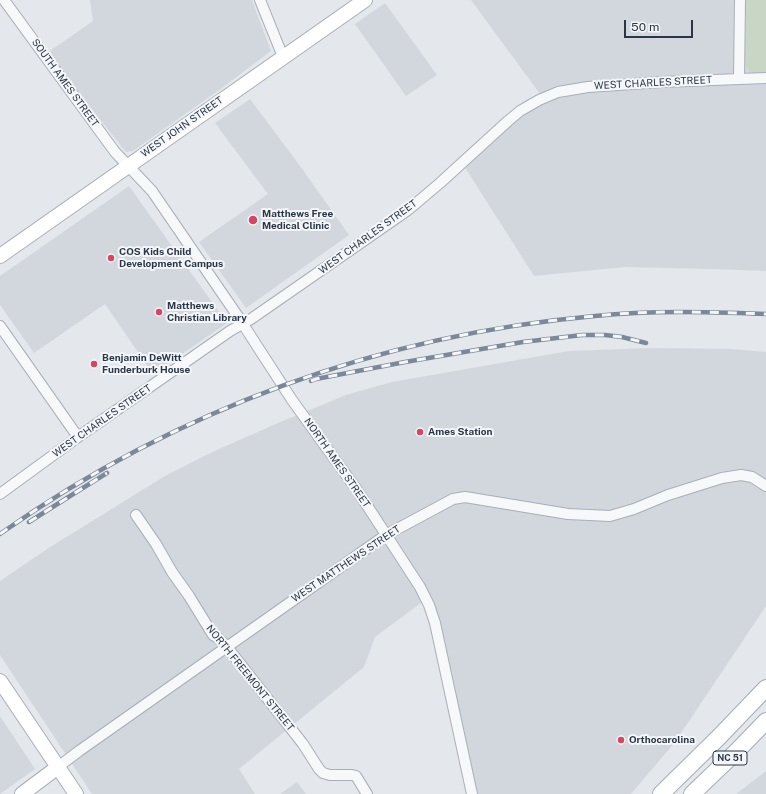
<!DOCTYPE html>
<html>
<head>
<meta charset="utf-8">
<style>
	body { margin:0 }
	#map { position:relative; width:766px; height:794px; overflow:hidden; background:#e4e8ec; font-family:"Public Sans",sans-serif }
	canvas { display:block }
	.scale { position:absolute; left:624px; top:20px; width:69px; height:18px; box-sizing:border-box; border:2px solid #2a3646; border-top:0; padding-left:5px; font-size:12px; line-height:14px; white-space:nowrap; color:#2a3646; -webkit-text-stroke:3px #f4f6f9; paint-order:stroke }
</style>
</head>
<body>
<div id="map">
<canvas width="766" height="794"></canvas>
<div class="scale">50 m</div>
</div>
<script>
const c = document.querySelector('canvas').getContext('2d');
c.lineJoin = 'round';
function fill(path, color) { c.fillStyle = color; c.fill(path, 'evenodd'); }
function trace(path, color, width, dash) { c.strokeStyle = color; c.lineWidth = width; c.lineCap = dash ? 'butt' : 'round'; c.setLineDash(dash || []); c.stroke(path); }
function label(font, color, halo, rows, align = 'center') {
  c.font = font + ' "Public Sans",sans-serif'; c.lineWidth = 4; c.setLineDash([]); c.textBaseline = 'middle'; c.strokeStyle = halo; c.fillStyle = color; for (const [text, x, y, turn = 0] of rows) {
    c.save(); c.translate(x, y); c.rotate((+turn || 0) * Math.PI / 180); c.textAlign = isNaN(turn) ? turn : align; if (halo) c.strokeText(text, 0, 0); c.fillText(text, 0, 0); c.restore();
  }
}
fill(new Path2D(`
	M 90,0 L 252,0 L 271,51 L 222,88 L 133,151 L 126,152 L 47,53 L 93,21 Z
	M 471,0 L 766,0 L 766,271 L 710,269 L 625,267 L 534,276 L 459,158 L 510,112 L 540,94 Z
	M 385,3 L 437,75 L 406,96 L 355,24 Z
	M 250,99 L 303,170 L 349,235 L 246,308 L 199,242 L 268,194 L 215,123 Z
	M 129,186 L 227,323 L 153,374 L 105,304 L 34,353 L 0,305 L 0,276 Z
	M 652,348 L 731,349 L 766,352 L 766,606 L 675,742 L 631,794 L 475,794 L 429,597 L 375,637 L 364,667 L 239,769 L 255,794 L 92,794 L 0,655 L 0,581 L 47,549 L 165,476 L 210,453 L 278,423 L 346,395 L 392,382 L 569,351 Z
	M 0,716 L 35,769 L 0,794 Z
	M 766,771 L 766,794 L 736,794 Z
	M 297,782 L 306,794 L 280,794 Z`), '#d2d7de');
fill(new Path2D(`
	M 746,0 L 766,0 L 766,73 L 756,73 L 750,72 L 745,64 Z`), '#cad6c5');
const street = new Path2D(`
	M 4,0 L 115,152 L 152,191 L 239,318 L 292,400 L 357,490 L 420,587 L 429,605 L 435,623 L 472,794
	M 260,0 L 283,57
	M 739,79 L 740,0
	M 0,326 L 78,437
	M 0,494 L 78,437 L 230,331 L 251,319 L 408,210 L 440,183 L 508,121 L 520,111 L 539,100 L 558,92 L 588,87 L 662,82 L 766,78
	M 136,515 L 156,544 L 172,572 L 189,596 L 213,635 L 218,638 L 227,647 L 303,744 L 319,769 L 323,773 L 330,775 L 352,775 L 356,776 L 367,794
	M 58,767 L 79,751 L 386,535 L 453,499 L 465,497 L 568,514 L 610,516 L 634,509 L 668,495 L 722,478 L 741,475 L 752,477 L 766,486`);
const secondary = new Path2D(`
	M 0,256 L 365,0
	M 0,681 L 76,794
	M 22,794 L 58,767`);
const primary = new Path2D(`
	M 661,794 L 719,737 L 766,688
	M 692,794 L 737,751 L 766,721`);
trace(street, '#a8afb7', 12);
trace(secondary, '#a8afb7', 16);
trace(primary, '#a2acb8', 18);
trace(street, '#f7f8fa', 10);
trace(secondary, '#fff', 14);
trace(primary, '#fff', 16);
const rail = new Path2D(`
	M 311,381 L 316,379 L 405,362 L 523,342 L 582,335 L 605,335 L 622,337 L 646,343
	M 29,522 L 78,491 L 107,473
	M 0,534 C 176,410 380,335 595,316 C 652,310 709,312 766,314`);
trace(rail, '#7c8897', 4.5);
trace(rail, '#f4f6f9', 3, [9]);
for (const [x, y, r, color] of [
	[253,220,5,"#d44663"],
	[111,258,4,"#d44663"],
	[159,312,4,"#d44663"],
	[94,364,4,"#d44663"],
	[420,432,4,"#d44663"],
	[621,740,4,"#d44663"]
]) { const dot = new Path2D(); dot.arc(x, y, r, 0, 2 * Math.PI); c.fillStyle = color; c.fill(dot); trace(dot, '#f4f6f9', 1.5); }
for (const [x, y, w] of [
	[730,758,34]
]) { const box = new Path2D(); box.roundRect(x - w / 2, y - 7, w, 14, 3); c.fillStyle = '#f4f6f9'; c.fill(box); trace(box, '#2a3646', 1); }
label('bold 9px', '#2a3646', null, [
	["NC 51",730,758]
]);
label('10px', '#2a3646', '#f4f6f9', [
	["SOUTH AMES STREET",65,83,54],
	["WEST CHARLES STREET",653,83,-3],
	["WEST JOHN STREET",182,127,-35],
	["WEST CHARLES STREET",368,237,-36],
	["WEST CHARLES STREET",102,421,-35],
	["NORTH AMES STREET",337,463,55],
	["WEST MATTHEWS STREET",346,564,-34],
	["NORTH FREEMONT STREET",250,678,51]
]);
label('bold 10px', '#2a3646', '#f4f6f9', [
	["Matthews Free",262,214],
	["Medical Clinic",262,226],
	["COS Kids Child",119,252],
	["Development Campus",119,264],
	["Matthews",167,306],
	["Christian Library",167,318],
	["Benjamin DeWitt",102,358],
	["Funderburk House",102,370],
	["Ames Station",428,432],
	["Orthocarolina",629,740]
], 'left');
</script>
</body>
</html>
